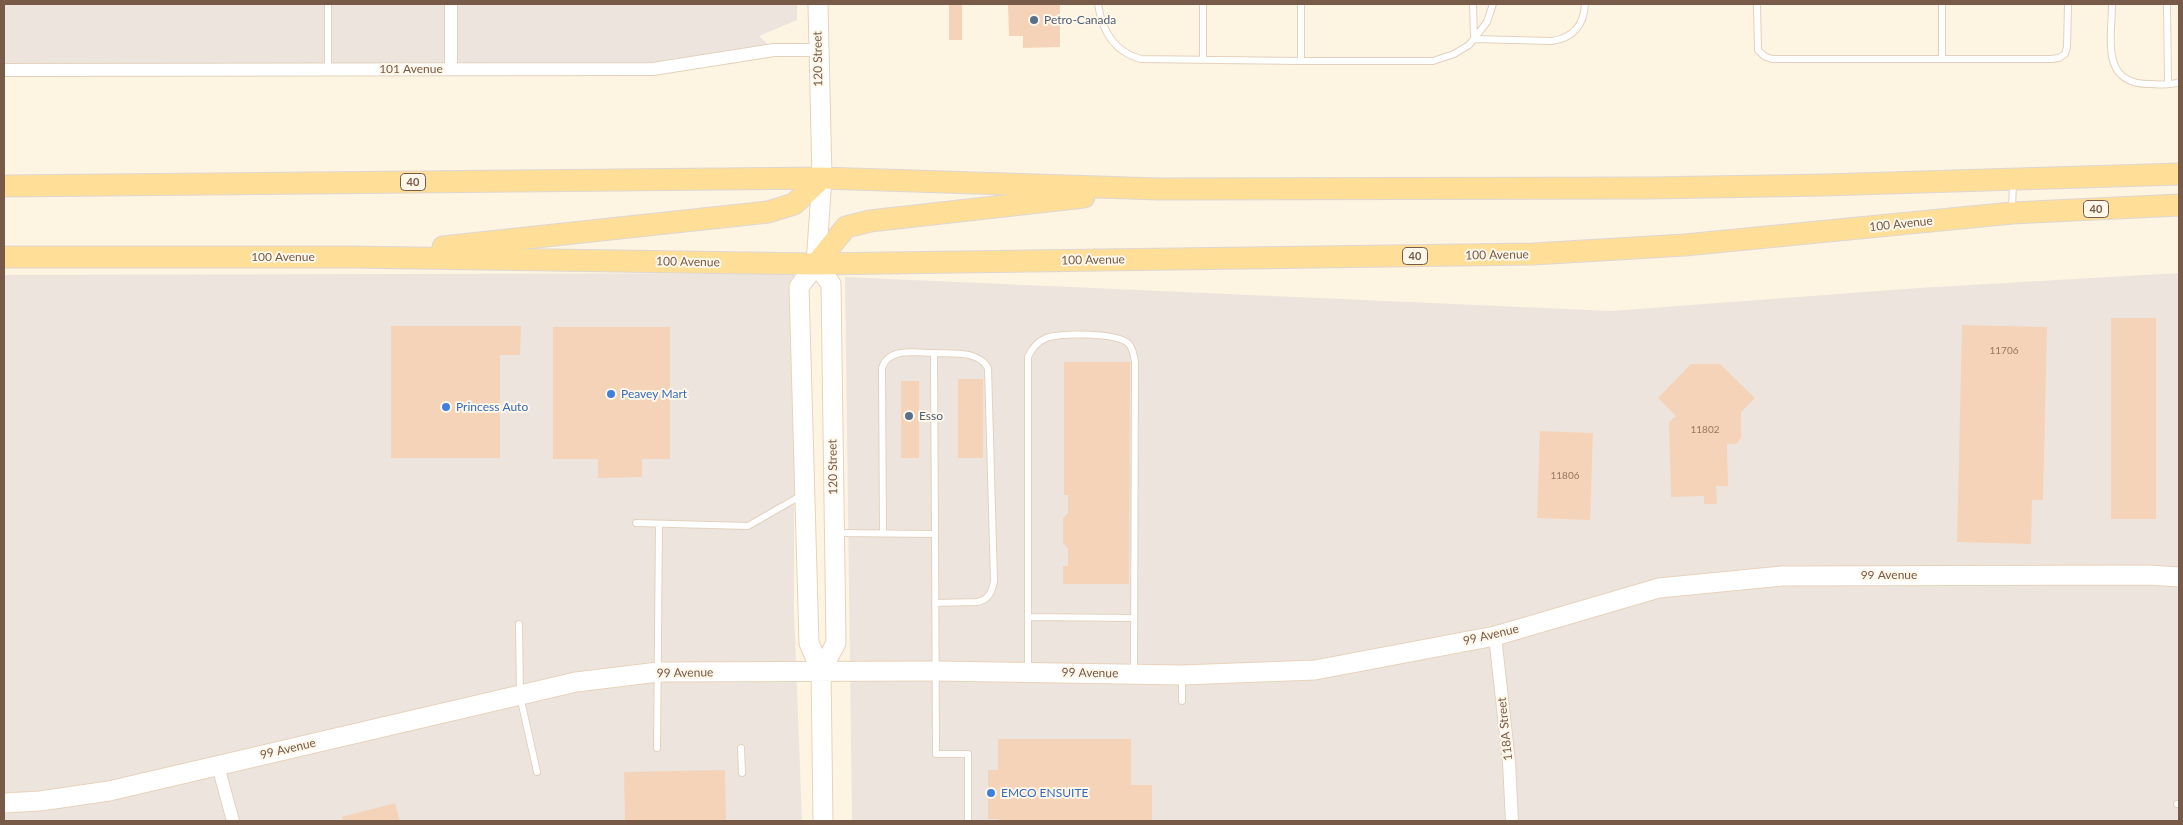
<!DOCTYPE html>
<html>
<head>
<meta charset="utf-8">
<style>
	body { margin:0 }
	#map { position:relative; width:2183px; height:825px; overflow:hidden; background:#fef4e2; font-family:Lato,sans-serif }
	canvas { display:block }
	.frame { position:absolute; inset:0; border:5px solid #775a47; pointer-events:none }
</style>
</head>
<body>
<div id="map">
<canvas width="2183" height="825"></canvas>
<div class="frame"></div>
</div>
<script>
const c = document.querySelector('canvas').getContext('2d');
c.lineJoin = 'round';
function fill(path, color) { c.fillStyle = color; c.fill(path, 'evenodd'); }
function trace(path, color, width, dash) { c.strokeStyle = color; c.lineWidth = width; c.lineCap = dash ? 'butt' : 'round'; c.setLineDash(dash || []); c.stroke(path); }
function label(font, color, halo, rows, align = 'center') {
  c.font = font + ' Lato,sans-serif'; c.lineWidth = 4; c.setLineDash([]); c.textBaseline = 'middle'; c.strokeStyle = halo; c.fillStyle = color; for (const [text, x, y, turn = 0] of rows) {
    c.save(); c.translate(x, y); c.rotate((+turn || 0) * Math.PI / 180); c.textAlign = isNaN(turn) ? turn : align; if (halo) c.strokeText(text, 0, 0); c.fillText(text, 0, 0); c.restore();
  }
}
fill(new Path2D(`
	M 4,4 L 797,4 L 797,20 L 759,36 L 774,50 L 653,69 L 4,70 Z
	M 794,273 L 794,609 L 802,821 L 4,821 L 4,275 Z
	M 2179,273 L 2179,821 L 852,821 L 845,277 L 1611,311 L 1918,288 Z`), '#ede5dd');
fill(new Path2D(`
	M 949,4 L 962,4 L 962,40 L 949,40 Z
	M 1008,4 L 1060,4 L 1060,47 L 1023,48 L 1023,36 L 1009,36 Z
	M 2111,318 L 2156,318 L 2156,519 L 2111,519 Z
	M 1962,325 L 2047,327 L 2043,500 L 2032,500 L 2031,544 L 1957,542 Z
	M 391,326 L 521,326 L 520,355 L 500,355 L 500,458 L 391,458 Z
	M 553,327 L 670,327 L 670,459 L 642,459 L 642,477 L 598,478 L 598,459 L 553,459 Z
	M 1064,362 L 1130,362 L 1129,584 L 1063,584 L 1063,566 L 1068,566 L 1068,548 L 1063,543 L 1063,518 L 1068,513 L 1068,495 L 1064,495 Z
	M 1691,364 L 1720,364 L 1755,398 L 1741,412 L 1741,438 L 1736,444 L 1727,444 L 1728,486 L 1716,486 L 1717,504 L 1704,504 L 1704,496 L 1671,497 L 1669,422 L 1676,416 L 1658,398 Z
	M 958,379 L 983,379 L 983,458 L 958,458 Z
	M 901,381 L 919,381 L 919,458 L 901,458 Z
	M 1540,431 L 1593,433 L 1590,520 L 1537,518 Z
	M 998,739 L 1131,739 L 1131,785 L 1152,785 L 1152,821 L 999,821 L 999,819 L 988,819 L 988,770 L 998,770 Z
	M 725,770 L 726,821 L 625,821 L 624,772 Z
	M 395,803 L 400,821 L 343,821 L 342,817 Z`), '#f5d3b8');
const lane = new Path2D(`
	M 1098,4 C 1102,31 1114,52 1141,59 L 1301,61
	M 1203,4 L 1203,60
	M 1301,4 L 1301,61 L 1433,61 L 1454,54 L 1469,45 L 1487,22 L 1493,4
	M 1473,4 L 1474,39 L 1552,41 C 1573,38 1584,25 1585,4
	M 1757,4 L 1758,50 L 1764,56 L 1772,59 L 2051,59 L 2059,58 L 2065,54 L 2067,47 L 2068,4
	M 1942,4 L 1942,59
	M 2112,4 C 2112,38 2100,84 2149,84 C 2158,84 2171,86 2179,82
	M 2167,4 L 2168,84
	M 328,69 L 328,5
	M 2012,210 L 2013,182
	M 934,353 C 952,354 978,350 988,368 L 994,581 C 992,592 989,599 978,602 L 935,603
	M 636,523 L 748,526 L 802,495
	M 837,533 L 935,534 L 936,754 L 968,754 L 968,821
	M 883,533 L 882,368 C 888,347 916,353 934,353 L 935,534
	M 1028,617 L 1134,618
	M 519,624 L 520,696 L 537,772
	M 1028,670 L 1028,357 C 1032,348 1037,342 1046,338 C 1061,333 1117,332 1129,344 C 1133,349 1134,356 1135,362 L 1134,673
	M 1182,676 L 1182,701
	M 657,748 L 659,524
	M 741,748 L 742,773
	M 2177,804 L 2179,804`);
const street = new Path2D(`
	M 451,4 L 451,68
	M 4,70 L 653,69 L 774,50 L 817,50
	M 1495,636 L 1509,762 L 1512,821
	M 218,766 L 233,821`);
const secondary = new Path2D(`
	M 818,4 L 822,178 L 816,264 L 799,287 L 809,643 L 821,671 L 823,821
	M 816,264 L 831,284 L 836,643 L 821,671
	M 4,803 L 40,801 L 109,791 L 576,682 L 658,672 L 936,671 L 1182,675 L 1315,670 L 1495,636 L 1659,588 L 1782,576 L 2148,575 L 2179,577`);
const primary = new Path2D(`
	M 4,186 L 822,178 L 1159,189 L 1650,188 L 1825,185 L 2179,174
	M 443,247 L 768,212 L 794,204 L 822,178
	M 4,257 L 351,257 L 816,264 L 1533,254 L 1685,245 L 2012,213 L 2179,205
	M 816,264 L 846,227 L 870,221 L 1084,197`);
trace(lane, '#e3d1bd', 8);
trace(street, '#e3d1bd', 14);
trace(secondary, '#e8d2bb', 21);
trace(primary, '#ded7d3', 23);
trace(lane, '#fff', 6);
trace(street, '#fff', 12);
trace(secondary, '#fff', 19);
trace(primary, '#ffde98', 21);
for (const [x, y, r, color] of [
	[1034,20,5,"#5c6f8a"],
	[611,394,5,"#3f7fe0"],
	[446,407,5,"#3f7fe0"],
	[909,416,5,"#5c6f8a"],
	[991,793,5,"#3f7fe0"]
]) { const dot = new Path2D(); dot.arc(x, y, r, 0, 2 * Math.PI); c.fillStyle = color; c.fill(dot); trace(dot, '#fff8ea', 2); }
label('10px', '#967863', null, [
	["11706",2004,351],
	["11802",1705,430],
	["11806",1565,476]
]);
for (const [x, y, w] of [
	[413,182,25],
	[2096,209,25],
	[1415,256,25]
]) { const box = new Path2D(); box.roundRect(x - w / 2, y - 8.5, w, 17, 4); c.fillStyle = '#fff8ea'; c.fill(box); trace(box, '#775a47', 1); }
label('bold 11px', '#775a47', null, [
	["40",413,182],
	["40",2096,209],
	["40",1415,256]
]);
label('12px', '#4e5e75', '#fff8ea', [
	["Petro-Canada",1044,20],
	["Esso",919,416]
], 'left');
label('12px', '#775a47', '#fff8ea', [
	["120 Street",818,59,-91],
	["101 Avenue",411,69],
	["100 Avenue",1901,224,-6],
	["100 Avenue",1497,255,-1],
	["100 Avenue",283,257],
	["100 Avenue",1093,260,-1],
	["100 Avenue",688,262,1],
	["120 Street",833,467,-91],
	["99 Avenue",1889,575],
	["99 Avenue",1491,635,-13],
	["99 Avenue",685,673,-1],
	["99 Avenue",1090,673,1],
	["118A Street",1505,729,-96],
	["99 Avenue",288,749,-13]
]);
label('12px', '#366cbe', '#fff8ea', [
	["Peavey Mart",621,394],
	["Princess Auto",456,407],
	["EMCO ENSUITE",1001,793]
], 'left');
</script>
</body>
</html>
